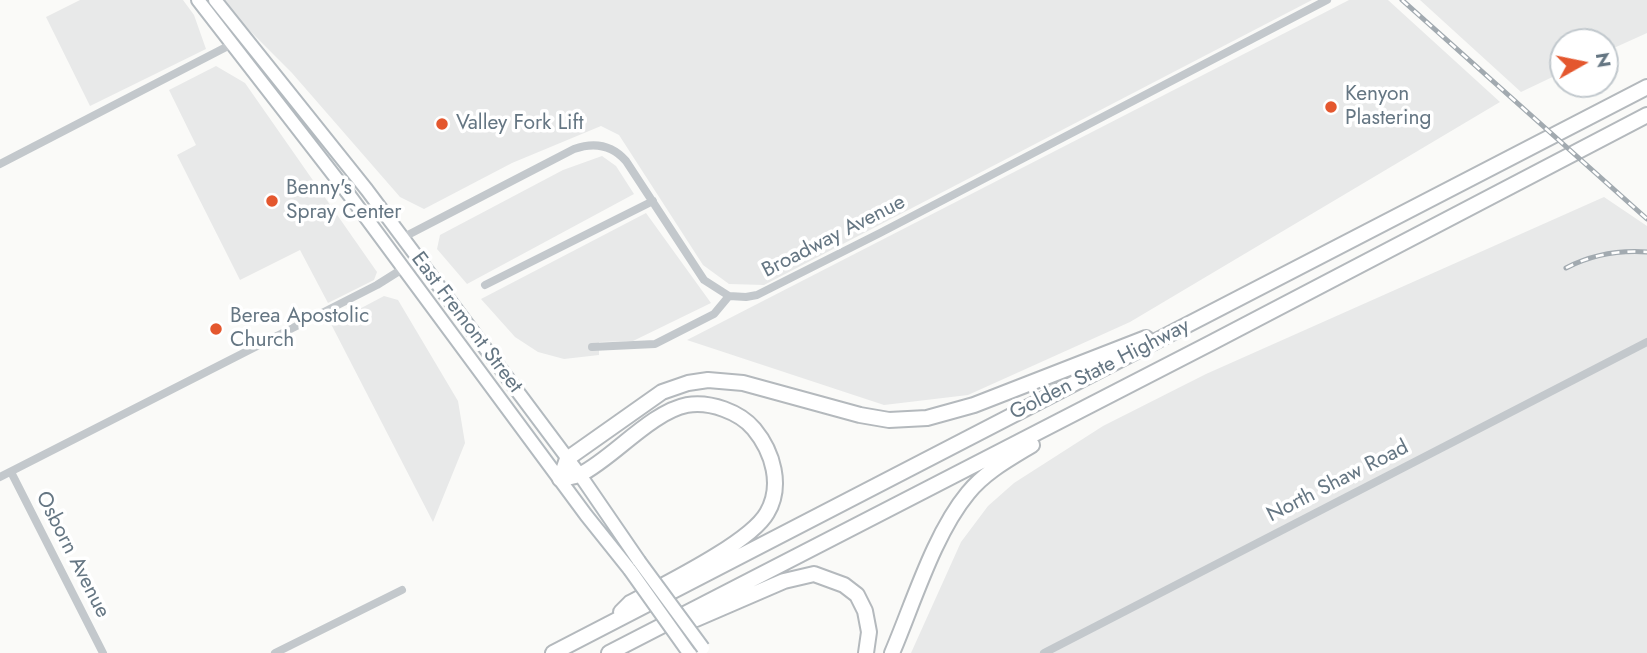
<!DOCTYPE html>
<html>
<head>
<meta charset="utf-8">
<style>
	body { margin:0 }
	#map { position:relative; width:1647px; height:653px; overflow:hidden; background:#fafaf8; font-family:Jost,sans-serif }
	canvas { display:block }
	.north { position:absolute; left:1549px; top:28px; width:70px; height:70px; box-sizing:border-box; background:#fff; border:2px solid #c1c8cd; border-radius:50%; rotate:81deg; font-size:19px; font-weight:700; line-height:28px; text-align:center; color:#657683 }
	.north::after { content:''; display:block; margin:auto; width:24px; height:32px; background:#e4572e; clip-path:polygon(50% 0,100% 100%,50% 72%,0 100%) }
</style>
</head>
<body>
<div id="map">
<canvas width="1647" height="653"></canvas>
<div class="north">N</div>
</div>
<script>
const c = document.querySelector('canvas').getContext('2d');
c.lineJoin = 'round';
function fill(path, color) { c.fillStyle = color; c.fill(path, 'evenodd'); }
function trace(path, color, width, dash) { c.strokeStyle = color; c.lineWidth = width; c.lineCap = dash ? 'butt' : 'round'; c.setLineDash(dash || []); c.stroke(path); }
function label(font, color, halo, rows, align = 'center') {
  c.font = font + ' Jost,sans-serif'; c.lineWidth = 7; c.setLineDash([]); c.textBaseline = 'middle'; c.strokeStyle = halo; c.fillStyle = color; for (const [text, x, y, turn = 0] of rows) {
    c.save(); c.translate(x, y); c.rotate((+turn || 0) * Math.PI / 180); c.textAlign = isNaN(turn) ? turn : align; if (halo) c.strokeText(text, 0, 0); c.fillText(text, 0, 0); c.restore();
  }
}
fill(new Path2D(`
	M 80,0 L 183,0 L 194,15 L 206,49 L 90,106 L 46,17 Z
	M 219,0 L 1312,0 L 764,285 L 729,284 L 703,265 L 619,135 L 601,126 L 512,163 L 424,209 L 400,197 L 292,73 Z
	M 1349,0 L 1388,0 L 1500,102 L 1130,322 L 968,395 L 884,405 L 687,340 Z
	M 1420,0 L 1647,0 L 1647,33 L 1605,52 L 1605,42 L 1563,42 L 1563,72 L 1521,92 Z
	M 216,66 L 245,83 L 377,272 L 374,280 L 328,303 L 300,250 L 240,280 L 177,155 L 196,145 L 169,90 Z
	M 602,156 L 616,166 L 634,194 L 467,284 L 437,249 L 440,235 L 563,170 Z
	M 1604,197 L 1647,226 L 1647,653 L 911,653 L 961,542 L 988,506 L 1014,483 L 1103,426 L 1206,374 Z
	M 646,213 L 711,303 L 633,341 L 599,342 L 599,355 L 564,359 L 538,352 L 515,337 L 481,299 Z
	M 384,296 L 398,300 L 458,401 L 465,443 L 433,522 L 331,324 Z`), '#e8e9e9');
const secondary = new Path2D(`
	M 198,0 L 350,196 L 586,515 L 630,570
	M 215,0 L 367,190 L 580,475 L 639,561`);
const highway = new Path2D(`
	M 560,479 L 567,459 L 662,392 L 688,383 L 708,380 L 743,383 L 860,415 L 889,420 L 927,418 L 974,405 L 1146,338
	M 560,479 C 566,478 575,477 581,474 C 613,458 651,412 687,405 C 710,401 740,412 754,429 C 773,452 783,486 767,513 C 750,543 663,585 630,603 L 621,612
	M 678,618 L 696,619 L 784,581 L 814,574 L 844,585 L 857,595 L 865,611 L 869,632 L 866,653
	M 553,653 L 1647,87
	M 609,653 L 1209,344 L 1647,115
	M 892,653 C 913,604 934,534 968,493 C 985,472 1009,459 1032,445`);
trace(secondary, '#b3babf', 16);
trace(highway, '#b4b9bd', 18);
trace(new Path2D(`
	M 0,164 L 232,44
	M 402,238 L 574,149 C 594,142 612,145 626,161 L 704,280 L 729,296 L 746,297 L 757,295 L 880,233 L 1327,0
	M 485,285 L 653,201
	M 592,347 L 655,344 L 714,314 L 729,296
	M 11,472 L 103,653
	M 0,477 L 377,285 L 404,268
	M 275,653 L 402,590
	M 1044,653 L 1647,342`), '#c3c8cc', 8);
trace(secondary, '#fff', 12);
trace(highway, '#fff', 14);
const rail = new Path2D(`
	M 1402,0 L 1647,219
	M 1566,268 C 1591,255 1619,250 1647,252`);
trace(rail, '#a2aab0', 5);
trace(rail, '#fff', 2.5, [8]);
const secondaryBridge = new Path2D(`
	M 639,561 L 703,648
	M 630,570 L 689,653`);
trace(secondaryBridge, '#b3babf', 16, []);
trace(secondaryBridge, '#fff', 12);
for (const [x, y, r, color] of [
	[1331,107,7,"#e4572e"],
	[442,124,7,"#e4572e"],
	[272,201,7,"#e4572e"],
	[216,329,7,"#e4572e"]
]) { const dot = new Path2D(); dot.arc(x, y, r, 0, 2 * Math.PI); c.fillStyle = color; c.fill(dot); trace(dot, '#fff', 2.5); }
label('21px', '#657683', '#fff', [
	["Kenyon",1345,95],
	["Plastering",1345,119],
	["Valley Fork Lift",456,124],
	["Benny's",286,189],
	["Spray Center",286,213],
	["Berea Apostolic",230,317],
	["Church",230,341]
], 'left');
label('21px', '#657683', '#fff', [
	["Broadway Avenue",834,237,-27],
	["East Fremont Street",466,323,53],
	["Golden State Highway",1100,370,-27],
	["North Shaw Road",1338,482,-27],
	["Osborn Avenue",72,555,63]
]);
</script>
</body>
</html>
